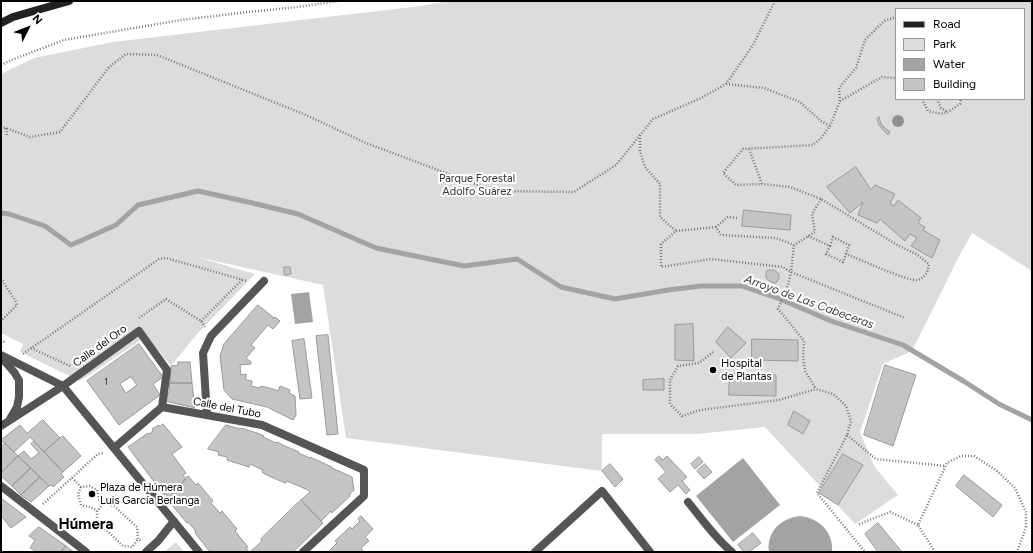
<!DOCTYPE html>
<html>
<head>
<meta charset="utf-8">
<style>
	body { margin:0 }
	#map { position:relative; width:1033px; height:553px; overflow:hidden; background:#fff; font-family:Figtree,sans-serif }
	canvas { display:block }
	.frame { position:absolute; inset:0; border:2px solid #000; pointer-events:none }
	.legend { position:absolute; left:895px; top:8px; width:130px; height:92px; box-sizing:border-box; background:#fff; border:1px solid #999; margin:0; padding:5px 7px; list-style:none; font-size:12px; color:#000 }
	.legend li { display:flex; align-items:center; gap:8px; height:20px }
	.legend b { width:20px; border:1px solid #999 }
	.north { position:absolute; left:8px; top:8px; width:40px; height:40px; -webkit-text-stroke:3px #fff; paint-order:stroke; rotate:48deg; font-size:11px; font-weight:700; line-height:16px; text-align:center; color:#000 }
	.north::after { content:''; display:block; margin:auto; width:14px; height:18px; background:#000; clip-path:polygon(50% 0,100% 100%,50% 72%,0 100%) }
</style>
</head>
<body>
<div id="map">
<canvas width="1033" height="553"></canvas>
<div class="frame"></div>
<ul class="legend">
<li><b style="height:5px;background:#222"></b>Road</li>
<li><b style="height:11px;background:#dcdcdc"></b>Park</li>
<li><b style="height:11px;background:#a3a3a3"></b>Water</li>
<li><b style="height:11px;background:#c4c4c4"></b>Building</li>
</ul>
<div class="north">N</div>
</div>
<script>
const c = document.querySelector('canvas').getContext('2d');
c.lineJoin = 'round';
function fill(path, color) { c.fillStyle = color; c.fill(path, 'evenodd'); }
function trace(path, color, width, dash) { c.strokeStyle = color; c.lineWidth = width; c.lineCap = dash ? 'butt' : 'round'; c.setLineDash(dash || []); c.stroke(path); }
function label(font, color, halo, rows, align = 'center') {
  c.font = font + ' Figtree,sans-serif'; c.lineWidth = 4; c.setLineDash([]); c.textBaseline = 'middle'; c.strokeStyle = halo; c.fillStyle = color; for (const [text, x, y, turn = 0] of rows) {
    c.save(); c.translate(x, y); c.rotate((+turn || 0) * Math.PI / 180); c.textAlign = isNaN(turn) ? turn : align; if (halo) c.strokeText(text, 0, 0); c.fillText(text, 0, 0); c.restore();
  }
}
fill(new Path2D(`
	M 449,1 L 1032,1 L 1032,271 L 972,233 L 958,258 L 912,351 L 883,364 L 860,432 L 874,466 L 898,495 L 855,524 L 765,427 L 697,434 L 602,434 L 602,471 L 346,438 L 323,285 L 197,257 L 255,274 L 198,333 L 171,366 L 147,336 L 80,381 L 20,352 L 23,344 L 1,333 L 1,74 L 34,58 L 113,42 L 421,6 ZM 896,9 L 1024,9 L 1024,99 L 896,99 Z
	M 176,542 L 184,552 L 164,552 Z`), '#dcdcdc');
fill(new Path2D(`
	M 309,292 L 313,322 L 295,324 L 291,294 Z
	M 743,458 L 780,505 L 733,542 L 696,496 Z
	M 800,516 C 819,518 834,532 832,552 L 769,552 C 766,532 781,518 800,516 Z`), '#a3a3a3');
trace(new Path2D(`
	M 1,213 L 9,214 L 45,226 L 71,245 L 116,225 L 138,205 L 198,191 L 248,202 L 298,214 L 376,248 L 464,266 L 517,259 L 561,287 L 615,299 L 668,290 L 701,286 L 742,286 L 780,299 L 831,321 L 903,345 L 965,382 L 999,404 L 1032,420`), '#a3a3a3', 5);
const building = new Path2D(`
	M 879,117 L 881,124 L 886,129 L 890,132 L 888,135 L 879,125 L 877,119 Z
	M 856,167 L 871,190 L 875,185 L 895,194 L 890,204 L 894,206 L 898,200 L 921,218 L 918,223 L 925,227 L 923,230 L 940,240 L 932,258 L 911,246 L 917,238 L 910,234 L 905,241 L 880,219 L 877,223 L 858,215 L 863,202 L 850,213 L 827,187 Z
	M 744,210 L 791,215 L 790,230 L 742,226 Z
	M 284,267 L 290,267 L 291,274 L 285,275 Z
	M 768,270 L 774,270 L 779,274 L 779,279 L 776,283 L 771,282 L 766,278 L 766,273 Z
	M 258,305 L 274,318 L 275,317 L 280,321 L 273,329 L 268,325 L 251,345 L 255,348 L 246,358 L 251,362 L 251,364 L 240,365 L 241,375 L 246,374 L 246,380 L 252,381 L 251,386 L 260,388 L 261,386 L 273,389 L 278,391 L 280,386 L 290,390 L 289,393 L 295,396 L 296,415 L 293,420 L 267,407 L 232,399 L 224,390 L 220,356 L 224,344 Z
	M 693,324 L 694,361 L 675,360 L 675,325 Z
	M 728,327 L 746,343 L 731,358 L 716,342 Z
	M 328,335 L 338,434 L 327,435 L 316,336 Z
	M 304,339 L 312,398 L 300,399 L 292,341 Z
	M 752,339 L 798,340 L 798,361 L 752,360 Z
	M 139,344 L 163,377 L 153,384 L 160,395 L 119,425 L 87,381 ZM 131,377 L 137,385 L 126,393 L 120,384 Z
	M 178,362 L 190,362 L 192,383 L 170,383 L 171,366 L 178,365 Z
	M 885,365 L 916,375 L 893,446 L 864,435 Z
	M 730,373 L 776,375 L 776,396 L 729,395 Z
	M 664,379 L 664,390 L 643,390 L 643,380 Z
	M 170,383 L 192,383 L 195,408 L 165,401 L 169,392 Z
	M 794,411 L 810,421 L 803,434 L 788,425 Z
	M 43,420 L 60,438 L 44,452 L 30,437 L 14,452 L 1,440 L 20,425 L 27,433 Z
	M 163,424 L 182,447 L 172,454 L 186,473 L 183,475 L 186,479 L 169,499 L 166,494 L 164,495 L 128,447 L 148,433 L 149,434 L 153,431 L 152,429 L 159,425 L 160,426 Z
	M 226,425 L 240,429 L 241,428 L 257,433 L 264,436 L 263,437 L 276,443 L 277,442 L 283,445 L 299,452 L 298,453 L 310,458 L 310,457 L 332,467 L 332,468 L 352,477 L 354,490 L 349,495 L 350,496 L 332,513 L 331,511 L 321,521 L 301,500 L 310,492 L 308,490 L 287,481 L 286,483 L 285,483 L 269,476 L 263,473 L 262,472 L 263,470 L 250,464 L 249,467 L 227,460 L 227,457 L 218,455 L 219,452 L 208,449 Z
	M 63,436 L 81,456 L 63,472 L 44,452 Z
	M 34,441 L 63,472 L 61,474 L 64,477 L 53,487 L 51,485 L 49,486 L 18,456 L 24,451 L 31,459 L 39,453 L 31,444 Z
	M 5,443 L 18,456 L 1,473 L 1,447 Z
	M 843,454 L 863,465 L 838,505 L 819,493 Z
	M 18,456 L 31,468 L 12,486 L 1,476 L 1,473 Z
	M 659,456 L 663,460 L 667,456 L 687,477 L 682,481 L 690,490 L 686,494 L 678,485 L 670,492 L 658,479 L 666,472 L 655,460 Z
	M 699,457 L 703,462 L 695,469 L 691,464 Z
	M 610,464 L 623,479 L 615,487 L 602,471 Z
	M 705,464 L 712,472 L 704,479 L 697,471 Z
	M 31,468 L 40,477 L 21,495 L 12,486 Z
	M 964,475 L 1002,505 L 993,517 L 956,486 Z
	M 188,476 L 196,485 L 198,483 L 213,501 L 211,503 L 220,513 L 222,511 L 237,529 L 235,531 L 248,547 L 246,548 L 249,552 L 213,552 L 212,551 L 210,552 L 195,533 L 196,532 L 193,528 L 188,522 L 187,523 L 171,504 L 172,503 L 169,499 Z
	M 40,477 L 49,486 L 31,502 L 21,495 Z
	M 1,498 L 26,517 L 11,528 L 1,516 Z
	M 301,500 L 323,523 L 293,552 L 250,552 L 262,541 L 261,539 Z
	M 361,516 L 373,529 L 365,537 L 369,541 L 361,548 L 363,551 L 362,552 L 328,552 L 337,543 L 335,541 L 350,527 L 352,529 L 360,521 L 358,519 Z
	M 878,523 L 902,552 L 878,552 L 865,534 Z
	M 39,527 L 66,546 L 61,552 L 36,552 L 36,551 L 30,548 L 35,540 L 29,536 Z
	M 753,533 L 761,543 L 749,552 L 744,552 L 738,545 Z
	M 66,546 L 71,550 L 74,552 L 61,552 Z`);
fill(building, '#c4c4c4');
trace(building, '#999', 1);
trace(new Path2D(`
	M 1,65 L 14,59 L 64,40 L 181,20 L 248,12 L 298,7 L 339,1
	M 726,84 L 764,88 L 800,102 L 821,121 L 830,126
	M 922,99 L 928,111 C 946,116 946,113 960,104 L 961,99
	M 937,99 L 941,108 L 948,112
	M 840,101 L 839,88 L 856,68 L 865,40 L 884,21 L 896,17
	M 1,128 L 6,128 L 30,137 L 60,132 L 109,67 L 126,54 L 157,55 L 306,115 L 366,143 L 494,191 L 574,192 L 616,165 L 653,119 L 701,98 L 726,84 L 753,45 L 775,1
	M 6,128 L 7,136
	M 640,135 L 640,151 L 645,167 L 660,184 L 660,217 L 676,231
	M 749,149 L 762,184
	M 737,218 L 728,217 L 716,227 L 721,235 L 776,238 L 794,245 L 815,232 L 812,214 L 821,199
	M 716,227 L 676,231 L 661,244 L 661,267 L 711,259 L 783,267 L 791,272 L 905,318
	M 808,236 L 830,246 L 826,254 L 843,262 L 846,254 C 857,258 909,282 917,280 C 926,278 928,271 929,264 L 916,254 L 899,246 L 821,199 L 790,187 L 762,184 L 736,185 L 723,173 L 743,149 L 813,145 L 822,137 L 830,126 L 840,101 L 882,77 L 896,78
	M 794,245 L 791,272 L 788,285 L 778,309 C 787,319 795,330 804,341 L 803,356 L 805,371 L 816,389
	M 830,246 L 833,237 L 849,245 L 846,254
	M 1,278 L 16,302 L 17,305 L 1,321
	M 139,318 L 166,299 L 201,321 L 205,327
	M 201,321 L 242,280
	M 1,340 L 6,343
	M 31,348 L 70,366
	M 713,352 L 699,363 L 678,366 L 670,380 L 670,404 L 682,416 L 700,410 L 779,400 L 816,389 L 833,394 L 846,406 L 851,421 L 847,435 L 817,493 L 865,552
	M 23,354 L 159,259 L 166,258 L 247,281
	M 847,435 L 876,459 L 946,466
	M 72,478 L 81,487 L 90,486 L 97,490 L 100,502 L 103,504 L 114,506 L 137,527 L 138,539 L 141,541
	M 81,487 L 78,494 L 81,505 C 87,507 93,507 97,511
	M 43,504 L 98,454 L 103,453
	M 103,504 L 97,511 L 97,521 L 123,546 L 132,547 L 138,539
	M 859,524 L 890,512 L 918,525
	M 935,552 L 918,525 L 947,463 L 961,456 L 974,456 L 996,470 L 1015,488 L 1026,512 L 1026,527 L 1017,552`), '#777', 2.5, [1, 2]);
trace(new Path2D(`
	M 63,386 L 139,331 L 167,370 L 162,407
	M 688,502 C 702,519 715,538 732,552`), '#555', 8);
trace(new Path2D(`
	M 1,355 L 63,386 L 199,552
	M 1,357 L 14,372 L 19,380 L 19,397 L 17,407 L 10,419
	M 207,415 L 203,353 L 211,336 L 264,281
	M 1,426 L 63,386
	M 114,448 L 162,407 L 262,425 L 364,470 L 364,496 L 303,552
	M 1,486 L 86,552
	M 146,552 L 158,541 L 174,521
	M 535,552 L 602,491 L 650,552`), '#555', 8);
trace(new Path2D(`
	M 1,23 L 13,17 L 69,1`), '#222', 8);
c.fillStyle = '#8f8f8f';
for (const [x, y] of [
	[898,121]
]) { c.beginPath(); c.arc(x, y, 6, 0, 2 * Math.PI); c.fill(); }
for (const [x, y, r, color] of [
	[713,370,4,"#000"],
	[92,494,4,"#000"]
]) { const dot = new Path2D(); dot.arc(x, y, r, 0, 2 * Math.PI); c.fillStyle = color; c.fill(dot); trace(dot, '#fff', 1.5); }
label('9px', '#313131', null, [
	["1",106,382]
]);
label('11px', '#333', '#fff', [
	["Parque Forestal",477,179],
	["Adolfo Suárez",477,192]
]);
label('11px', '#000', '#fff', [
	["Calle del Oro",100,346,-36],
	["Calle del Tubo",227,408,11]
]);
label('11px', '#000', '#fff', [
	["Hospital",721,364],
	["de Plantas",721,377],
	["Plaza de Húmera",100,488],
	["Luis García Berlanga",100,501]
], 'left');
label('italic 12px', '#444', '#fff', [
	["Arroyo de Las Cabeceras",809,302,20]
]);
label('bold 15px', '#000', '#fff', [
	["Húmera",86,525]
]);
</script>
</body>
</html>
